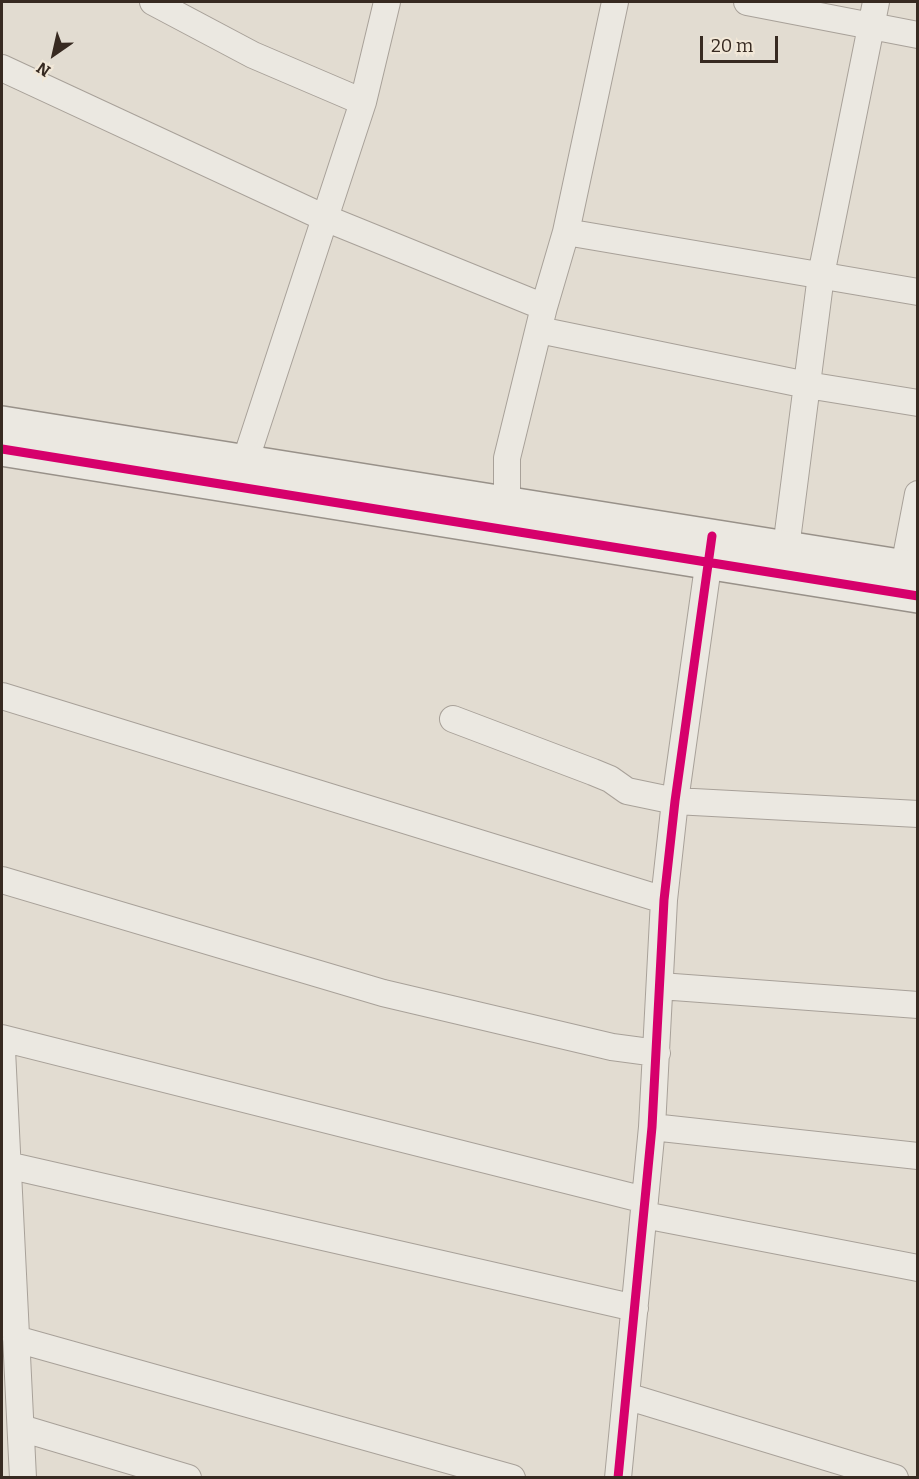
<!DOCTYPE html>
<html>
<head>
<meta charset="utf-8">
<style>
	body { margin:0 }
	#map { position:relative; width:919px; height:1479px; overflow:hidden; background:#e2dcd1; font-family:Bitter,serif }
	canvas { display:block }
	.frame { position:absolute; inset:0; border:3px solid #372a21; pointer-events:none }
	.north { position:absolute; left:24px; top:24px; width:60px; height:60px; -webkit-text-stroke:4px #f2e8d8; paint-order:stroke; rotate:214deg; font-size:16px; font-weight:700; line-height:24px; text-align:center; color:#372a21 }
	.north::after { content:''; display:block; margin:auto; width:21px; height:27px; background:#372a21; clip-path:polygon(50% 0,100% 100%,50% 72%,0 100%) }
	.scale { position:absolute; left:700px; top:36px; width:78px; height:27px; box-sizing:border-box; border:3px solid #372a21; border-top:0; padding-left:8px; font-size:18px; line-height:21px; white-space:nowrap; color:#372a21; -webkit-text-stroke:4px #f2e8d8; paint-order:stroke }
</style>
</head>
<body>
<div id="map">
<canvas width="919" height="1479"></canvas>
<div class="frame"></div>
<div class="north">N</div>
<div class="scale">20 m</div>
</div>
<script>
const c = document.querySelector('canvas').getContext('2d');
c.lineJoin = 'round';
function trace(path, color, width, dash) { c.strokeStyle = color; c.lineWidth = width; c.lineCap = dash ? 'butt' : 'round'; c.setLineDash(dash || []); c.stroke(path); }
const street = new Path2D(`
	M 153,2 L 253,55 L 363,102
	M 747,2 L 918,35
	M 2,68 L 325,218 L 544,307
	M 566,232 L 918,292
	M 539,330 L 807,385 L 918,403
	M 245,462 L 363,102 L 387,2
	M 510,522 L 507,503 L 507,458 L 544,307 L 566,232 L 615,2
	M 786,548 L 821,275 L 876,2
	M 904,567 L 918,494
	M 2,696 L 664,900
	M 453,719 L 593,772 L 610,779 L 627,791 L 675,801 L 918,814
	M 2,880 L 383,993 L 612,1047 L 657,1053
	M 660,986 L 918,1005
	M 2,1038 L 645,1200
	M 2,1050 L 23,1478
	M 652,1127 L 918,1156
	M 7,1165 L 635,1308
	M 644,1215 L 918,1268
	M 16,1339 L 512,1478
	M 626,1396 L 895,1478
	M 21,1428 L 188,1478
	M 618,1478 L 652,1127 L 664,900 L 675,801 L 711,545`);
const secondary = new Path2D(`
	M 2,423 L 918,569
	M 2,449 L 918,596`);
trace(street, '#a8a199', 28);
trace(secondary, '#989189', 36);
trace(street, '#ebe8e1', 26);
trace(secondary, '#ebe8e1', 33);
trace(new Path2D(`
	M 2,449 L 918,596
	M 618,1478 L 652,1127 L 664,900 L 675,801 L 712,536`), '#d6006c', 9);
</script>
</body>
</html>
